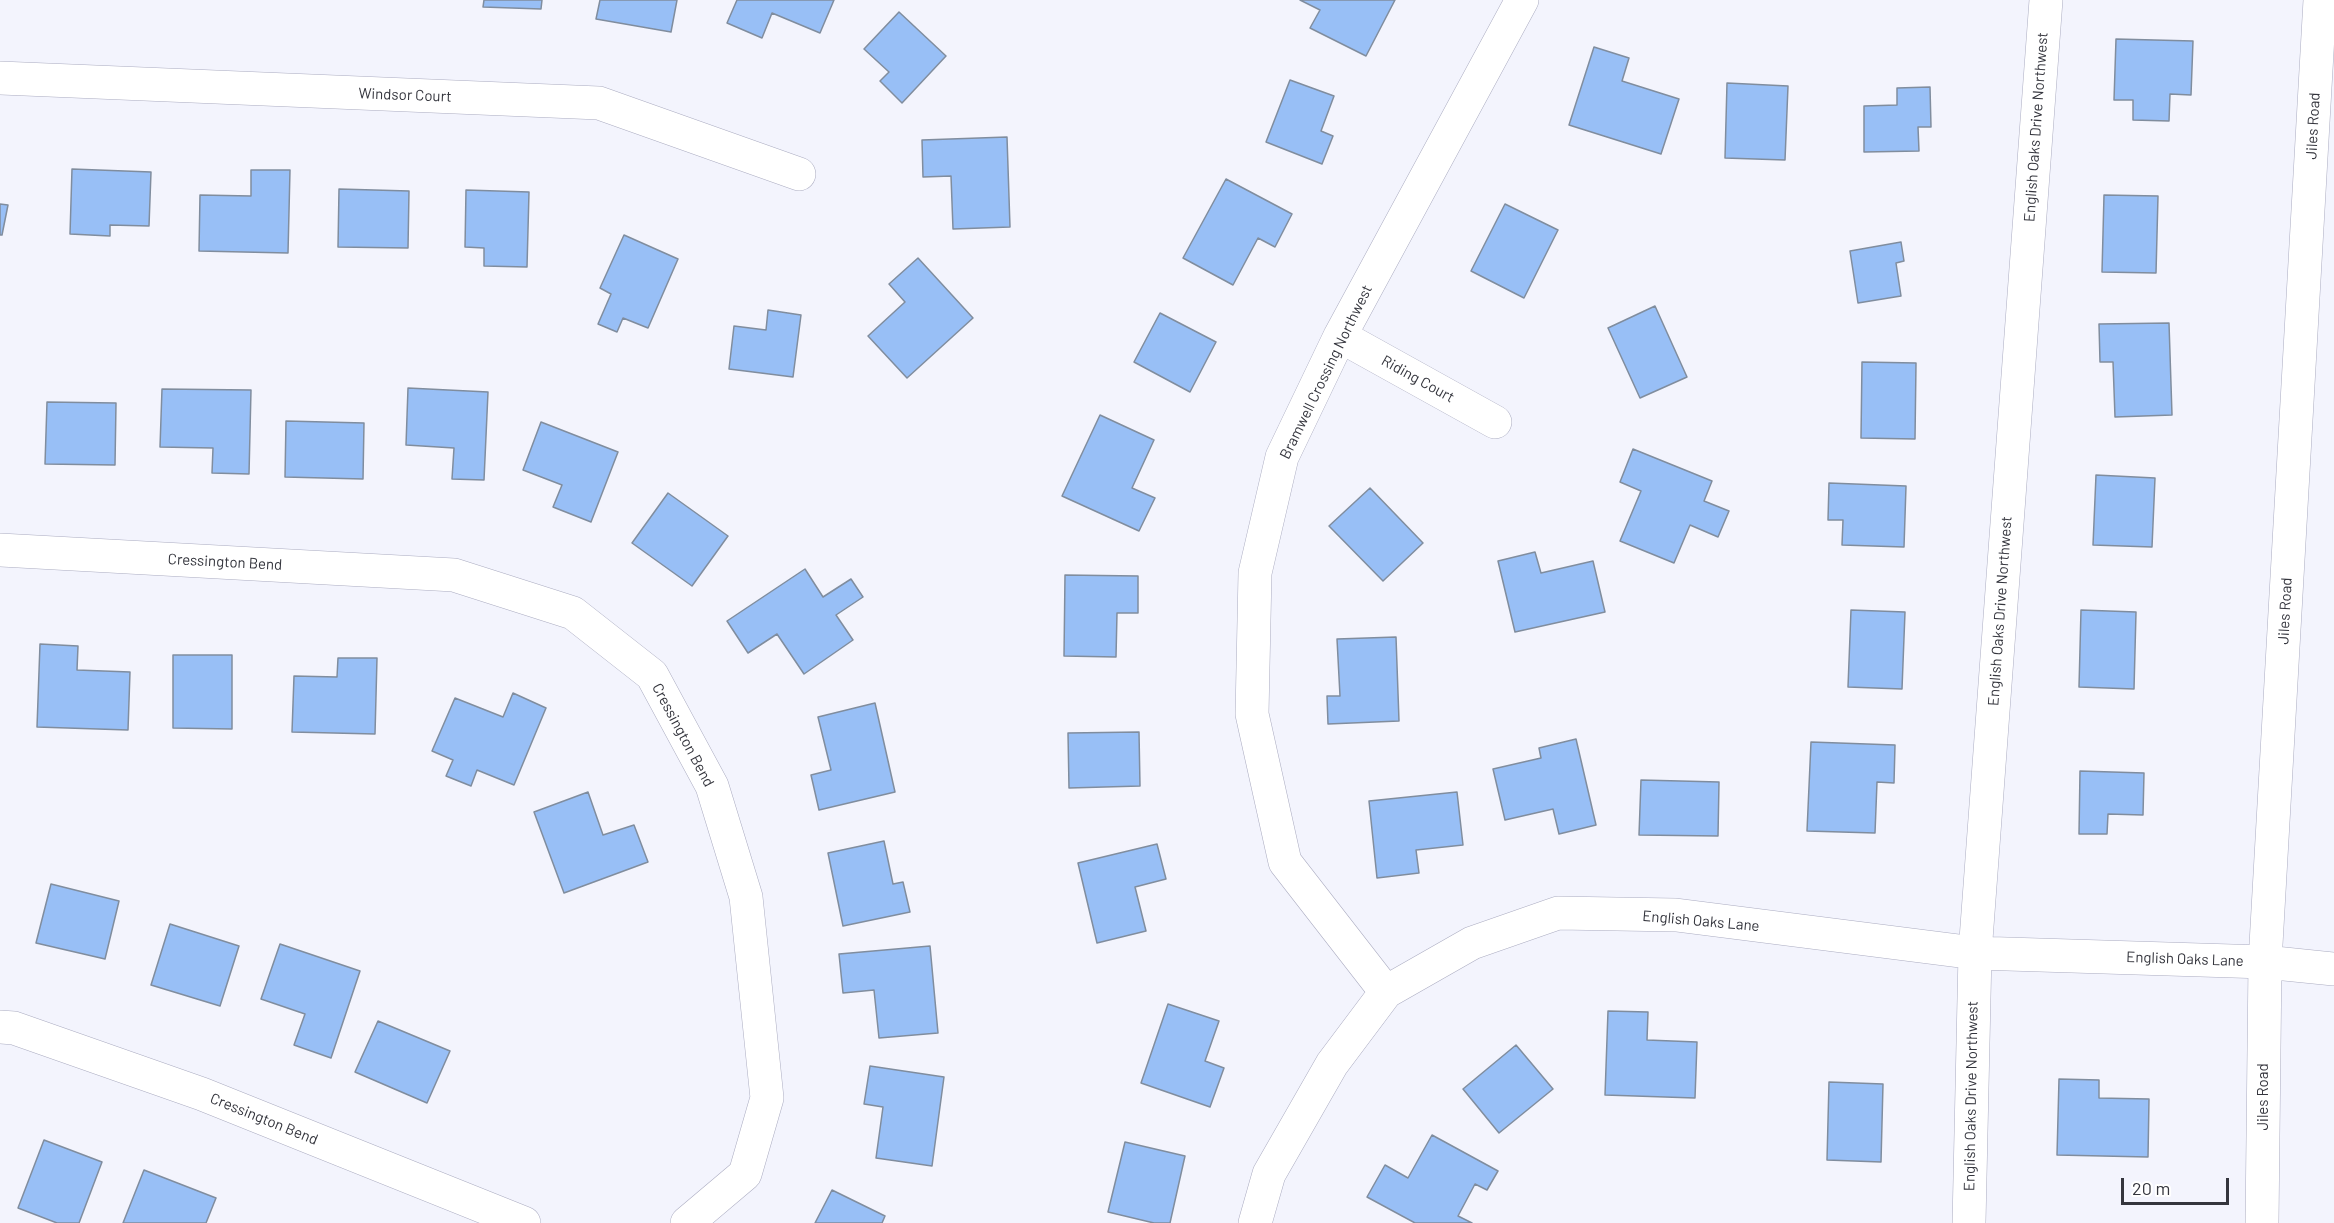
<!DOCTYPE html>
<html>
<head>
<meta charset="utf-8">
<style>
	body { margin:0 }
	#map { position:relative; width:2334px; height:1223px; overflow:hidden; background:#f3f4fd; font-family:Barlow,sans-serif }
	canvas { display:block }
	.scale { position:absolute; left:2121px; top:1178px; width:108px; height:27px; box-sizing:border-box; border:3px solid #34353d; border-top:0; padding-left:8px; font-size:18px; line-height:21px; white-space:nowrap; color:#34353d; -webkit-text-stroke:4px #fff; paint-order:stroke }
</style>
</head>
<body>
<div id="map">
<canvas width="2334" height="1223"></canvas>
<div class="scale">20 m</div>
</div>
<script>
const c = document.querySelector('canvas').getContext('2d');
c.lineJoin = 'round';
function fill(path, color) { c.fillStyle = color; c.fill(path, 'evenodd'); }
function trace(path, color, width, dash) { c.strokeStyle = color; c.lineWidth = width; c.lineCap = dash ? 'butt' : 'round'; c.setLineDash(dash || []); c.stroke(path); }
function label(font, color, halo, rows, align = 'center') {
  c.font = font + ' Barlow,sans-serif'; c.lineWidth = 4.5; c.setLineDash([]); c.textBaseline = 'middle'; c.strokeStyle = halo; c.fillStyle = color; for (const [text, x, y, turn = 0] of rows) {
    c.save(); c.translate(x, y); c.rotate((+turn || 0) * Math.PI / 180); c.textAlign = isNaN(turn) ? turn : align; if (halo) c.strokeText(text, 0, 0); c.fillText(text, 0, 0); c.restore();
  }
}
const building = new Path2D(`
	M 484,0 L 542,0 L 541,9 L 483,7 Z
	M 600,0 L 677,0 L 671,32 L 596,19 Z
	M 737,0 L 834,0 L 820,33 L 772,13 L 762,38 L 727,23 Z
	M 1300,0 L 1395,0 L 1366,56 L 1310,28 L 1320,10 Z
	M 899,12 L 946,56 L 902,103 L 880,81 L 889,72 L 864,49 Z
	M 2116,39 L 2193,41 L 2191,95 L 2170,94 L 2169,121 L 2133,120 L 2133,100 L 2114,100 Z
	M 1594,47 L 1629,58 L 1622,81 L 1679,99 L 1661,154 L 1569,125 Z
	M 1290,80 L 1334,96 L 1321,131 L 1333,136 L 1322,164 L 1266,142 Z
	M 1727,83 L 1788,86 L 1785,160 L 1725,158 Z
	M 1930,87 L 1931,127 L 1918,127 L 1919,151 L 1864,152 L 1864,106 L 1897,105 L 1897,88 Z
	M 1007,137 L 1010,227 L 953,229 L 951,176 L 923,177 L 922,140 Z
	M 72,169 L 151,172 L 149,226 L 110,225 L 110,236 L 70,234 Z
	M 251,170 L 290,170 L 288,253 L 199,251 L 200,195 L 251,196 Z
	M 1226,179 L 1292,214 L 1275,247 L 1258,238 L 1233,285 L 1183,258 Z
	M 339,189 L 409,191 L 408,248 L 338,247 Z
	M 466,190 L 529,192 L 527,267 L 484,266 L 484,248 L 465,247 Z
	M 2104,195 L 2158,196 L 2156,273 L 2102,272 Z
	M 0,204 L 8,205 L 2,235 L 0,235 Z
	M 1505,204 L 1558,230 L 1524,298 L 1471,271 Z
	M 624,235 L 678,259 L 648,328 L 623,318 L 617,332 L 598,324 L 611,294 L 600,288 Z
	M 1901,242 L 1904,261 L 1896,263 L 1901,296 L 1858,303 L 1850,251 Z
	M 918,258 L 973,318 L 907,378 L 868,336 L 905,302 L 889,284 Z
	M 1655,306 L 1687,377 L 1640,398 L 1608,328 Z
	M 768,310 L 801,315 L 793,377 L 729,369 L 734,326 L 766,330 Z
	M 1160,313 L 1216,342 L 1190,392 L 1134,362 Z
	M 2169,323 L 2172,415 L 2115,417 L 2113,362 L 2100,362 L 2099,324 Z
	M 1862,362 L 1916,363 L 1915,439 L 1861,438 Z
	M 408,388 L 488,392 L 484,480 L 452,479 L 454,448 L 406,445 Z
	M 162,389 L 251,390 L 249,474 L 212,473 L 213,448 L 160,447 Z
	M 47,402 L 116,403 L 115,465 L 45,464 Z
	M 1100,415 L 1154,440 L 1132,488 L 1155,498 L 1139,531 L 1062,496 Z
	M 286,421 L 364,423 L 363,479 L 285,477 Z
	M 541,422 L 618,452 L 591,522 L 553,507 L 562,485 L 523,470 Z
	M 1633,449 L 1712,481 L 1704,501 L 1729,511 L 1718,537 L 1690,525 L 1674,563 L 1620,541 L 1641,491 L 1620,482 Z
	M 2096,475 L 2155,478 L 2152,547 L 2093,545 Z
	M 1829,483 L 1906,486 L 1904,547 L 1842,545 L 1843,520 L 1828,520 Z
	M 1370,488 L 1423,543 L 1383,581 L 1329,526 Z
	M 668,493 L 728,536 L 692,586 L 632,543 Z
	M 1535,552 L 1541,573 L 1593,561 L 1605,612 L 1515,632 L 1498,561 Z
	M 805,569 L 823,597 L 851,579 L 863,597 L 836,615 L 853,640 L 804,674 L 777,634 L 748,653 L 727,621 Z
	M 1065,575 L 1138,576 L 1138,613 L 1117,613 L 1116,657 L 1064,656 Z
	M 1851,610 L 1905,612 L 1902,689 L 1848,687 Z
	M 2081,610 L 2136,612 L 2134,689 L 2079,687 Z
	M 1396,637 L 1399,721 L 1328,724 L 1327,696 L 1340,696 L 1337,639 Z
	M 40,644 L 78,646 L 77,670 L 130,672 L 128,730 L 37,727 Z
	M 173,655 L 232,655 L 232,729 L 173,728 Z
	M 338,658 L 377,658 L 375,734 L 292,732 L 294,676 L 337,677 Z
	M 513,693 L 546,708 L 514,785 L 477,770 L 471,786 L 446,776 L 453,760 L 432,751 L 455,698 L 503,717 Z
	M 875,703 L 895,792 L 819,810 L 811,775 L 831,770 L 818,717 Z
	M 1139,732 L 1140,786 L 1069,788 L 1068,733 Z
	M 1576,739 L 1596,825 L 1559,834 L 1553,809 L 1505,820 L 1493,769 L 1541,758 L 1539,748 Z
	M 1811,742 L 1895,745 L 1894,783 L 1877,782 L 1875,833 L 1807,831 Z
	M 2080,771 L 2144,773 L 2143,815 L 2108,814 L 2107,834 L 2079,834 Z
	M 1641,780 L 1719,782 L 1718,836 L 1639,835 Z
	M 588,792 L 603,835 L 634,825 L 648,862 L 564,893 L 534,812 Z
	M 1457,792 L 1463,845 L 1416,850 L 1419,873 L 1377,878 L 1369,801 Z
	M 884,841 L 893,884 L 903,882 L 910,912 L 843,926 L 828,853 Z
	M 1157,844 L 1166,879 L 1135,887 L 1146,931 L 1097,943 L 1078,863 Z
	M 51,884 L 119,901 L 105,959 L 36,943 Z
	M 170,924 L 239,946 L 220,1006 L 151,985 Z
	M 280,944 L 360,971 L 331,1058 L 294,1045 L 305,1014 L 261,999 Z
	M 930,946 L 938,1033 L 879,1038 L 874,990 L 843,993 L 839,954 Z
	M 1168,1004 L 1219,1021 L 1205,1061 L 1224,1068 L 1210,1107 L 1141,1083 Z
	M 1608,1011 L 1648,1012 L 1647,1040 L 1697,1042 L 1695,1098 L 1605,1095 Z
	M 378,1021 L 450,1051 L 427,1103 L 355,1072 Z
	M 1516,1045 L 1553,1089 L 1499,1133 L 1463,1089 Z
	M 870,1066 L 944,1077 L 932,1166 L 876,1158 L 883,1107 L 864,1104 Z
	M 2059,1079 L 2099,1080 L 2099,1098 L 2149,1099 L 2148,1157 L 2057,1155 Z
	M 1829,1082 L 1883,1084 L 1881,1162 L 1827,1160 Z
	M 1432,1135 L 1498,1171 L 1487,1190 L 1475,1184 L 1458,1216 L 1472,1223 L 1415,1223 L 1367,1197 L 1385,1165 L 1408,1178 Z
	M 44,1140 L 102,1162 L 79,1223 L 57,1223 L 18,1208 Z
	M 1125,1142 L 1185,1156 L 1170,1223 L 1154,1223 L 1108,1212 Z
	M 144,1170 L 216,1198 L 206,1223 L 123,1223 Z
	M 832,1190 L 885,1216 L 882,1223 L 815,1223 Z`);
fill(building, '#98bff6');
trace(building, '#808d9e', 1.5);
const minor = new Path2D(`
	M 0,78 L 599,103 L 799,174
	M 1340,336 L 1495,422
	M 0,550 L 454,575 L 573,613 L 652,675 L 712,786 L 746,897 L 767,1098 L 745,1174 L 687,1223
	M 1386,992 L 1285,862 L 1252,714 L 1255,573 L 1282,457 L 1340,336 L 1522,0
	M 0,1027 L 14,1028 L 202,1094 L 524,1223
	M 1255,1223 L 1269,1174 L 1332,1064 L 1386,992 L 1472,943 L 1558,913 L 1676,915 L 1975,953 L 2265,962 L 2334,969
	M 1969,1223 L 1975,953 L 2046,0
	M 2262,1223 L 2265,962 L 2320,0`);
trace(minor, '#abacc1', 34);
trace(minor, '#fff', 33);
label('15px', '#34353d', '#fff', [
	["Windsor Court",405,95,2],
	["Jiles Road",2313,126,-87],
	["English Oaks Drive Northwest",2036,127,-86],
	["Bramwell Crossing Northwest",1326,372,-64],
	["Riding Court",1418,379,29],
	["Cressington Bend",225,562,3],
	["English Oaks Drive Northwest",2000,611,-86],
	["Jiles Road",2285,611,-87],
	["Cressington Bend",683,735,62],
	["English Oaks Lane",1701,921,5],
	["English Oaks Lane",2185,959,2],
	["English Oaks Drive Northwest",1971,1096,-89],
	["Jiles Road",2263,1097,-90],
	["Cressington Bend",264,1119,22]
]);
</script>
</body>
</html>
